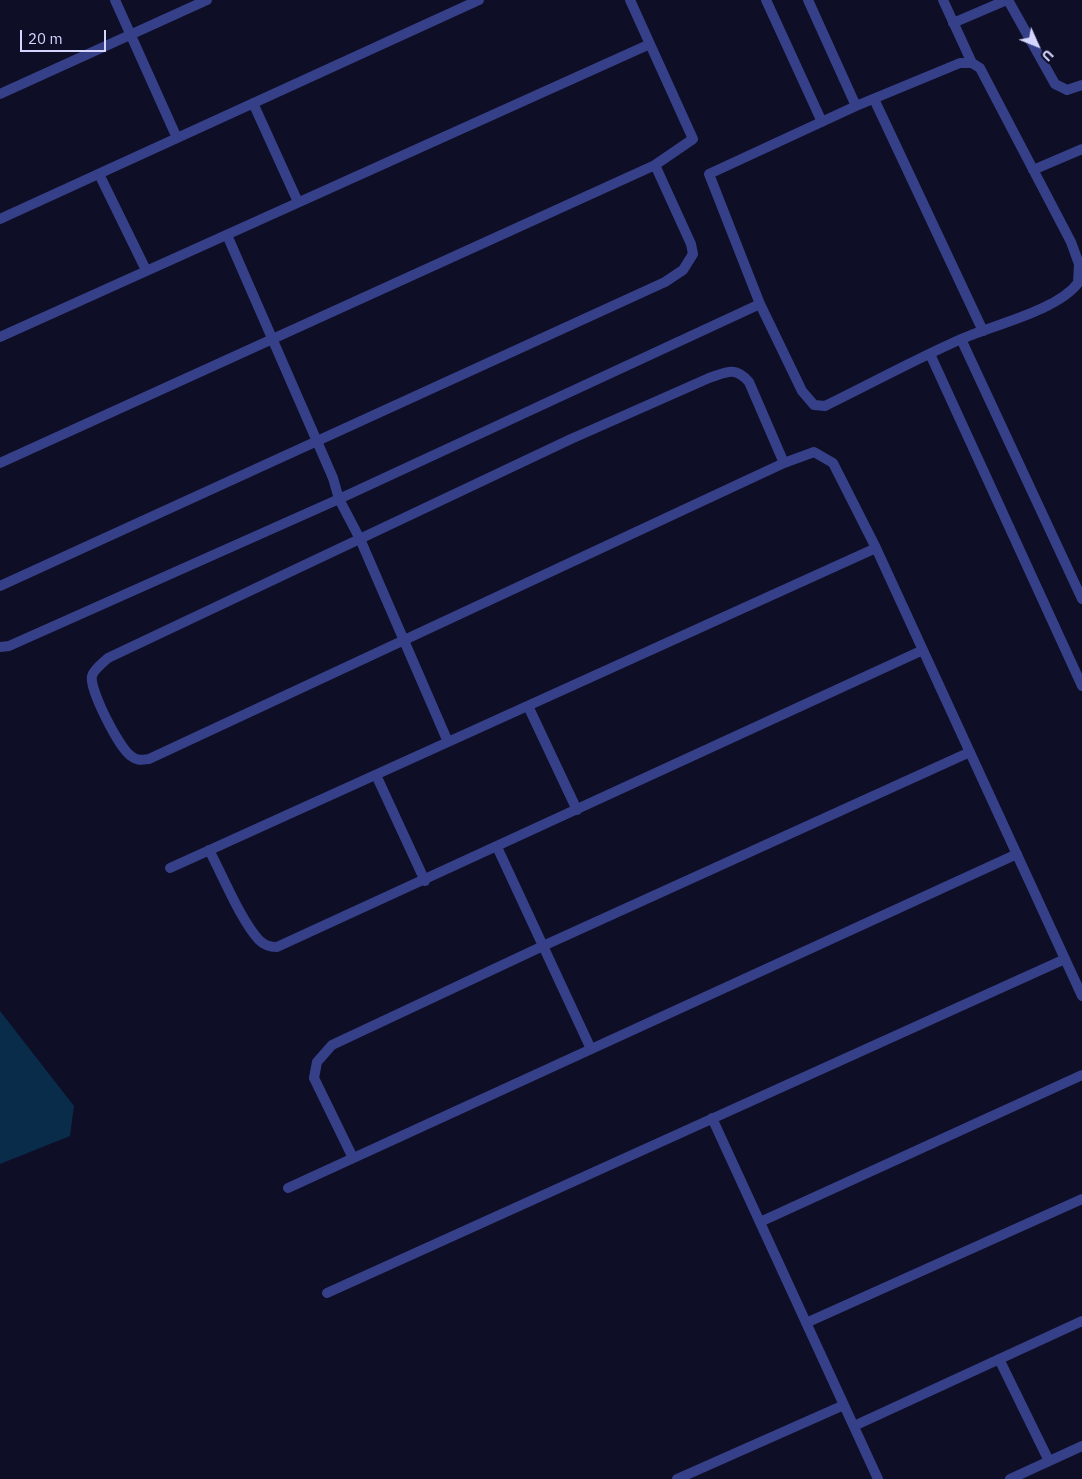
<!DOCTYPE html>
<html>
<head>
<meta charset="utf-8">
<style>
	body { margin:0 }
	#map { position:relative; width:1082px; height:1479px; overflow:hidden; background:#0e0e27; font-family:"IBM Plex Sans",sans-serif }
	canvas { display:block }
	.north { position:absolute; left:1012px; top:20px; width:50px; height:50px; -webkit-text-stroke:4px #0e0e27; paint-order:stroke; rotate:134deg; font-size:14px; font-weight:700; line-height:20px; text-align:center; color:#d4d6ff }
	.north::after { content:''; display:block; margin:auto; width:18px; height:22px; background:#d4d6ff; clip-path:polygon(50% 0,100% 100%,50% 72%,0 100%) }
	.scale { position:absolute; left:20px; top:30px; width:86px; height:22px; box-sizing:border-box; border:2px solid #d4d6ff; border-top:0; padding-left:6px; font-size:15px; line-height:18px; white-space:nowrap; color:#d4d6ff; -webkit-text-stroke:4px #0e0e27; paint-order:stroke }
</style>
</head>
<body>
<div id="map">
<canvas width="1082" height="1479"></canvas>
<div class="north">U</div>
<div class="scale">20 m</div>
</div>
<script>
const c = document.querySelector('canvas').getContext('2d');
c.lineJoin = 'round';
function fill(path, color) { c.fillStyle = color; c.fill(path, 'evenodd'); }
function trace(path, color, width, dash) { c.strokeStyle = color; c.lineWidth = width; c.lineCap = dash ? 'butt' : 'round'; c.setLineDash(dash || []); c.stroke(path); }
fill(new Path2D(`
	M 0,1011 L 74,1106 L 70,1136 L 0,1164 Z`), '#092c4b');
trace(new Path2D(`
	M 874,99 L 983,331`), '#364089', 10);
trace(new Path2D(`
	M 115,0 L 177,138
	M 766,0 L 822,122
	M 808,0 L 856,106
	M 943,0 L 972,63
	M 1008,0 L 1055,84 L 1067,90 L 1082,85
	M 953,23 L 1007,0
	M 960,63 L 972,63 L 980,68 L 1071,242 L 1079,264 L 1078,283 C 1057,311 992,325 959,340 C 914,360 870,384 825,406 L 814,405 L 802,391 L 760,304 L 709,174 L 856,106 Z
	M 0,94 L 207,0
	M 253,103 L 298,202
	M 1033,170 L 1082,149
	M 99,174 L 146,270
	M 0,219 L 479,0
	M 227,235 L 333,478 L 339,499 L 360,539 L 448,742
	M 0,337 L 650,44
	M 961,339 L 1082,599
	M 930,354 L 1082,686
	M 0,463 L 655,165 L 693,139 L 630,0
	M 784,463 L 749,382 C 735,366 727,372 709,378 L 571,439 L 108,658 C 103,663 94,669 92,676 C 89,689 119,748 131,756 C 137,761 142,760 149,759 L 784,463 L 814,452 L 833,463 L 876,548 L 1082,996
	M 0,586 L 665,282 L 683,270 L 693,254 L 691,244 L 655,165
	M 0,647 L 9,646 L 339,499 L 760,304
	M 528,706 L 577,810
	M 376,775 L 425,881
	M 497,847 L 591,1049
	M 209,850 C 223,876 240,919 259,940 C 264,945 270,947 277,947 L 923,650
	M 170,868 L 876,548
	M 712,1118 L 878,1479
	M 353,1158 L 314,1078 L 317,1062 L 332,1045 L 543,946 L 970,752
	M 288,1188 L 1017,854
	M 760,1222 L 1082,1075
	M 327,1293 L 1065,959
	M 806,1323 L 1082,1199
	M 999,1359 L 1049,1461
	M 854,1426 L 1082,1321
	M 677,1479 L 844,1405
	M 1010,1479 L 1082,1446`), '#364089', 10);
</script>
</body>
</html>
